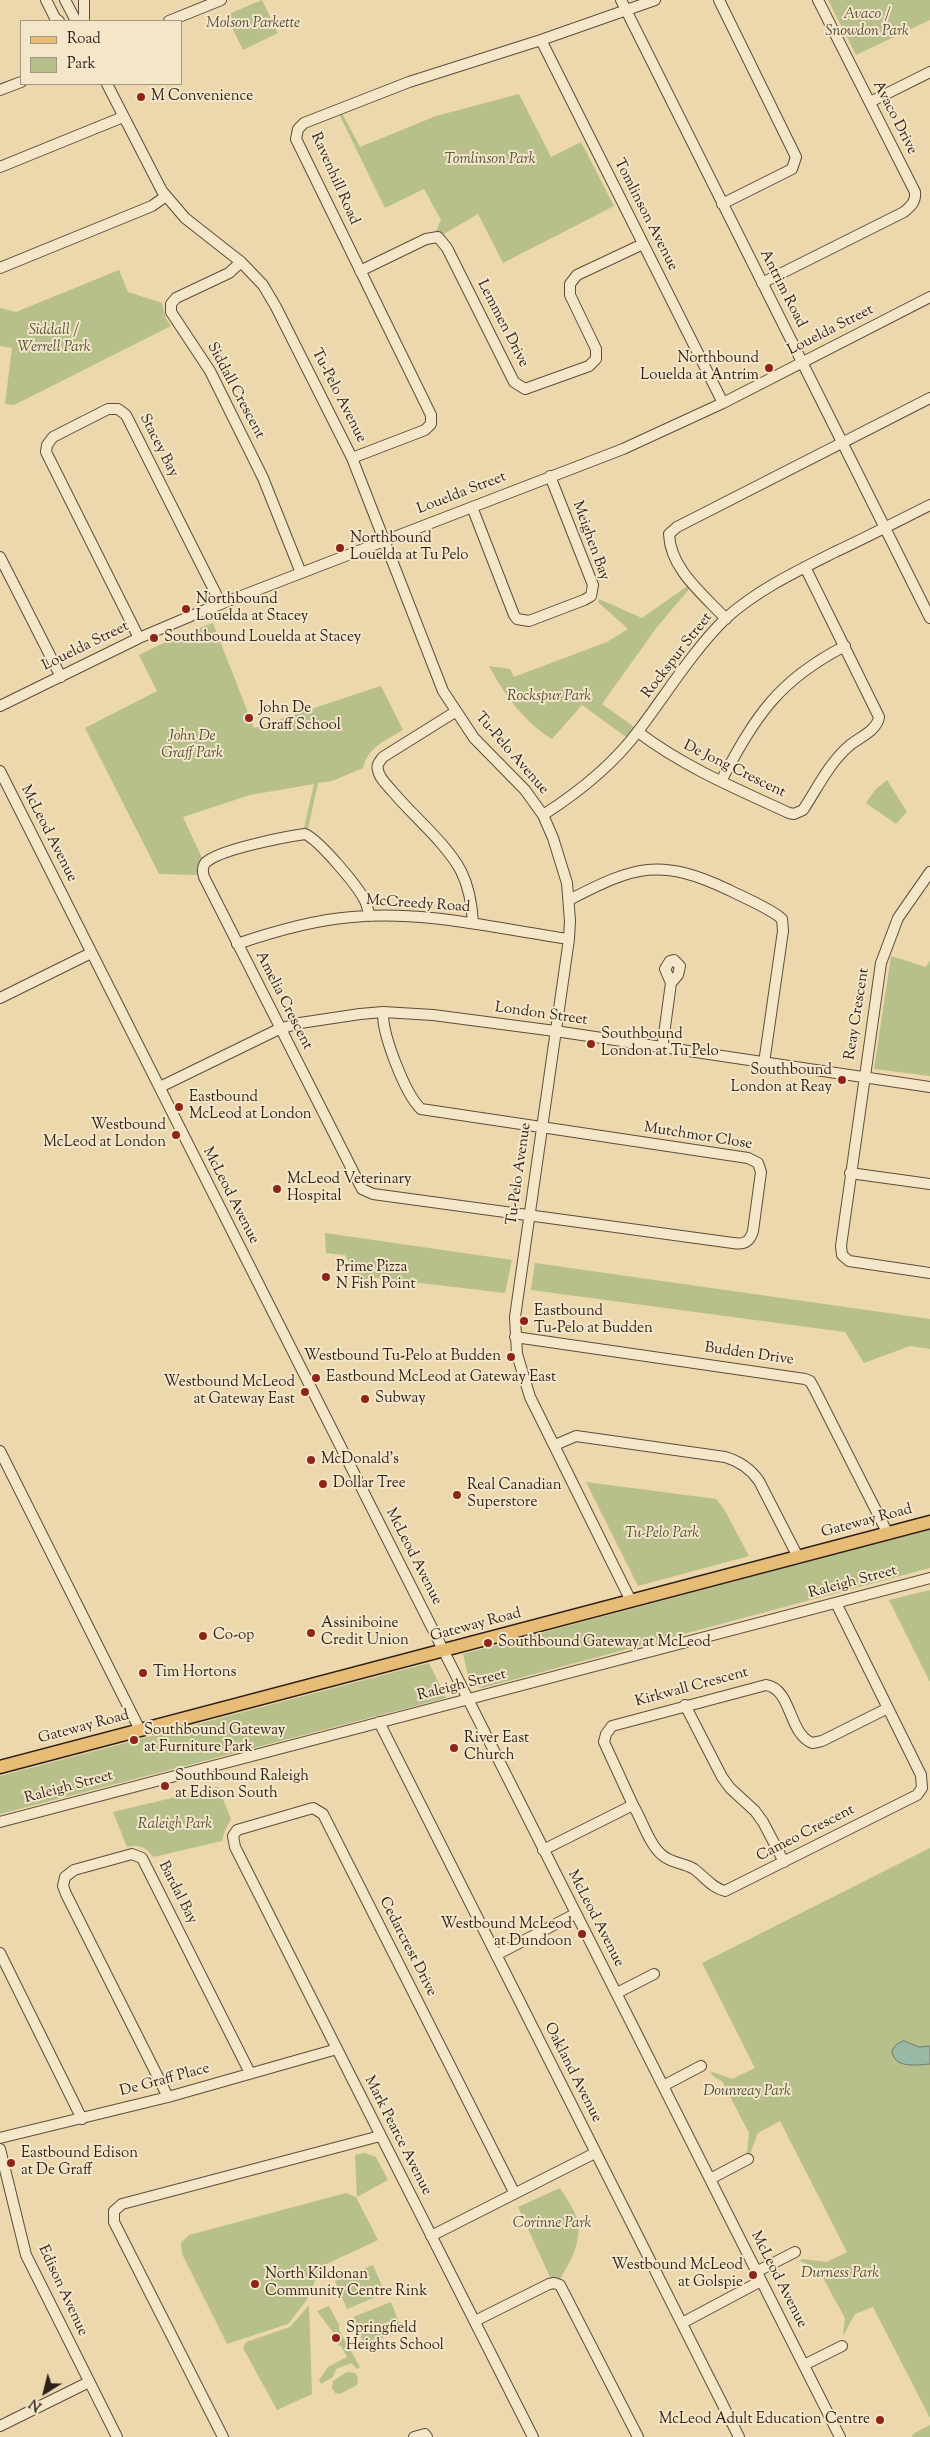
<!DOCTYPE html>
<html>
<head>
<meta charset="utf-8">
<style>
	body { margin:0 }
	#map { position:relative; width:930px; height:2437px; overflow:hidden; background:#ecd8ac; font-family:"Sorts Mill Goudy",serif }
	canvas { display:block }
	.legend { position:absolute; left:20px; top:20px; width:162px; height:65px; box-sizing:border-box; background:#f3e6c9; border:1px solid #a49682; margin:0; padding:6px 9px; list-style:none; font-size:15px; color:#2d1e17 }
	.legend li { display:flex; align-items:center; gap:10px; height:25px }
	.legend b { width:25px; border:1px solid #a49682 }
	.north { position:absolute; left:20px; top:2367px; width:50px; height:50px; -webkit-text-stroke:4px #f3e6c9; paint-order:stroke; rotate:216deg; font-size:14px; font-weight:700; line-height:20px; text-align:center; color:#2d1e17 }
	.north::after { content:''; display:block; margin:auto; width:18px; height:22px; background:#2d1e17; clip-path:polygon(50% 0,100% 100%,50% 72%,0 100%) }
</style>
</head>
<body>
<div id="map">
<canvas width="930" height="2437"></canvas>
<ul class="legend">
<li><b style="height:6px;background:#e6bc76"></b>Road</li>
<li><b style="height:14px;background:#b7bf8a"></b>Park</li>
</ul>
<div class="north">N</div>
</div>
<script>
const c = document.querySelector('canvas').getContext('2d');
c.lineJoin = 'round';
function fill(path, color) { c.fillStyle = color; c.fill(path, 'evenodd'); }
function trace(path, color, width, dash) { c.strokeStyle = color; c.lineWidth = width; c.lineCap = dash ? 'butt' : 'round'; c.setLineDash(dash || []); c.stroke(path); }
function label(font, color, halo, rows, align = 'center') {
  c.font = font + ' "Sorts Mill Goudy",serif'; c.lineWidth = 4; c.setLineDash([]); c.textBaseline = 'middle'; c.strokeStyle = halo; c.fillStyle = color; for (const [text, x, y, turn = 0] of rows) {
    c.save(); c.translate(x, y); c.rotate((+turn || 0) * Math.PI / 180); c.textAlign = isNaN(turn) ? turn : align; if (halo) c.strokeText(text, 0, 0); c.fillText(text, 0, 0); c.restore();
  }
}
fill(new Path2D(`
	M 262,0 L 278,33 L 243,50 L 226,15 Z
	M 828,0 L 930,0 L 930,20 L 856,55 Z
	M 519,94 L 551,157 L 581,142 L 614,206 L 503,263 L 478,214 L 442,235 L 435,233 L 441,220 L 424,189 L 385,208 L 339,114 L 342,113 L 360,147 L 436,116 Z
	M 119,270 L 128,292 L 162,303 L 166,319 L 171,326 L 14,405 L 5,404 L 12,348 L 0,346 L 0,308 L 16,312 Z
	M 689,585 L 691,587 L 657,627 L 602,704 L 637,729 L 629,739 L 582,705 L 552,739 C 524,722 504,694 489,666 L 510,669 L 514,677 L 607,642 L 628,629 L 598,602 L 599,599 L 642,618 Z
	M 213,623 L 254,728 L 381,686 L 403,730 C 386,740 368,747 363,768 L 332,781 L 318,783 L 308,829 L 304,828 L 314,784 L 250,795 L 183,817 L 202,858 L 198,867 L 197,875 L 159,874 L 85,728 L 157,691 L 139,655 L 172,639 Z
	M 887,780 L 907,812 L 896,824 L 866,803 L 875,790 Z
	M 891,956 L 926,967 L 930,960 L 930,1076 L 874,1069 Z
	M 325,1233 L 512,1260 L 505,1293 L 369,1277 L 364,1291 L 345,1255 L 326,1253 Z
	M 535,1263 L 930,1319 L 930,1349 L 910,1346 L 864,1363 L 845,1332 L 531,1290 Z
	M 586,1482 L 716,1499 L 724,1509 L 749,1556 L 638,1586 Z
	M 930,1529 L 930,1568 L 482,1688 L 473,1685 L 468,1675 L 463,1654 Z
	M 930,1590 L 930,1682 L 889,1600 Z
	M 429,1663 L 446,1698 L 0,1814 L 0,1776 Z
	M 218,1787 L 231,1819 L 225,1830 L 222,1841 L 153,1857 C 147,1847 139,1844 127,1847 L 113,1812 Z
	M 930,1848 L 930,2418 L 873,2307 L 855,2314 L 843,2336 L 845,2318 L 818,2269 L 800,2261 L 802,2259 L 827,2262 L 847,2252 L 780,2121 L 758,2133 L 750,2154 L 747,2153 L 749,2133 L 722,2081 L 714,2077 L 710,2071 L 732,2079 L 755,2068 L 702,1963 Z
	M 364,2153 L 376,2157 L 388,2180 L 357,2197 L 355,2155 Z
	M 560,2188 C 565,2197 574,2208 577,2219 C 583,2241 570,2262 559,2281 L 551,2279 L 518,2207 Z
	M 346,2193 L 356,2197 L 378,2240 L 322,2266 L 306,2301 L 288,2324 L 227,2344 L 182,2254 L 181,2243 L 189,2235 Z
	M 373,2265 L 385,2293 L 347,2309 L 335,2281 Z
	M 391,2302 L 402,2330 L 364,2345 L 353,2317 Z
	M 309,2305 L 312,2394 L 277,2410 L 243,2348 L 246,2342 L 290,2327 Z
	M 329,2306 L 339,2325 L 339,2330 L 360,2367 L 357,2369 L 351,2363 L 336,2369 L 333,2377 L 321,2384 L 319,2380 L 328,2367 L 347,2357 L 341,2346 L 338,2345 L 337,2338 L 317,2311 Z
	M 347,2372 L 355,2373 L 358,2378 L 357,2385 L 340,2394 L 335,2393 L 332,2388 L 333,2381 Z
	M 930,2425 L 930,2437 L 912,2437 L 913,2434 Z`), '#b7bf8a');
const water = new Path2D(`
	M 904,2041 L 919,2047 L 930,2046 L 930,2064 C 916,2065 893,2069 892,2050 L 897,2044 Z`);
fill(water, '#99baa7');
trace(water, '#6e7c6d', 1);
const minor = new Path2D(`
	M 46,0 L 55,18 L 59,21
	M 65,0 L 76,21
	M 621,0 L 930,618
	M 719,0 L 796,157 L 792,169 L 722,204
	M 84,21 L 84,0
	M 169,21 L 221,0
	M 541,40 L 723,403
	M 107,84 L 162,191 L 185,218 L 241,262 L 263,285 L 276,307 L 352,458 L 443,691 L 474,738 L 525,790 L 543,815 L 553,838 L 567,883 L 570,921 L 569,939 L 515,1317 L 517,1354 L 530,1397 L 631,1601
	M 0,90 L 21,82
	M 870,102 L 930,72
	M 0,167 L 123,117
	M 241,262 L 229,273 L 176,298 L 171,304 L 171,312 L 210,371 L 263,478 L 301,573
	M 0,268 L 152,206 L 166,196
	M 360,271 L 426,239 L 438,237 L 447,248 L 514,382 L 525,389 L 589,366 L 596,359 L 596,349 L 570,295 L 570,284 L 577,275 L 643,244
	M 762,283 L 904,212 C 911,206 916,202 915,192 L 818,0
	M 352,458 L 425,430 L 431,424 L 431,415 L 296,139 L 298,129 L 304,123 L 409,82 L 541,40 L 655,0
	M 472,507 L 514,615 L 517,619 L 529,621 L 584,600 L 591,596 L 593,585 L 550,476
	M 0,557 L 61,677
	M 726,619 C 704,595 670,569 669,534 L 677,527 L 930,398
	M 139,638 L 46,452 L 47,445 L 53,437 L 108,409 L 118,409 L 126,415 L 221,604
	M 0,706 L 139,638 L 205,610 L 623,449 L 723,403 L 930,297
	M 455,712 L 383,757 C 380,761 376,765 378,770 C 379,778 388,786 393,792 C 414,817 446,843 461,871 C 469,887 472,905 473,923
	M 638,732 C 684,767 737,789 789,813 L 794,814 L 803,810 C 817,789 829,763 849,746 C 858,738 877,731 879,717 L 805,567
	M 0,771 L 840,2437
	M 721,781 C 756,716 777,681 845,646
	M 543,815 C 579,792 613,765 639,730 C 667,693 692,652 725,619 C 757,590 797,571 835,552 C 867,537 898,521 930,505
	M 930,872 L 898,918 L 881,963 L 841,1246 L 842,1255 L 849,1261 L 930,1273
	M 569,900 C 635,866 659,857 729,890 C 745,898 762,905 777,915 L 782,919 L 783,931 L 764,1063
	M 370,916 C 368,911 367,905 365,901 C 358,886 319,840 305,834 C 283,837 225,849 209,860 C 202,864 202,870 204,877 L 362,1189 L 373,1194 L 733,1243 C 743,1245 750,1242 753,1231 L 761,1172 L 758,1163 L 748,1158 L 421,1109 C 405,1094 382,1034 383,1012
	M 237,944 C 275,931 313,920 352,917 C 425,910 498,929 569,939
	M 0,998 L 91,953
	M 662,1049 L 671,983 L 678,975 L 680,966 L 674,960 L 670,961 L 665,969 L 671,983
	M 160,1087 L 279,1029 L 300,1023 L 360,1014 L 383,1012 L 433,1015 L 555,1031 L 930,1087
	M 850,1173 L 930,1184
	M 515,1337 L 805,1379 L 810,1381 L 815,1390 L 888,1534
	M 555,1445 L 576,1436 L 725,1457 C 739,1461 750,1468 759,1481 L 798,1557
	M 0,1451 L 140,1730
	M 685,1705 L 722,1777 L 730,1788 L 755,1811 L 763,1822 L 784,1862
	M 379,1722 L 739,2437
	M 633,1805 L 604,1742 L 606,1734 L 612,1726 L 766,1685 C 792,1689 788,1733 812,1743 L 822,1741 L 888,1708
	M 0,1822 L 930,1578
	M 543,1850 L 633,1805 C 642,1820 649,1844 662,1855 C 671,1863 684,1863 694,1869 C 705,1877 712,1888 725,1891 L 917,1795 L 922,1788 L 921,1775 L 836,1603
	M 0,1953 L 82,2119
	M 496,1955 L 575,1914
	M 617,1993 L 654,1974
	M 663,2086 L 701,2066
	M 168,2097 L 66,1894 L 63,1886 L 65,1877 L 74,1870 L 132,1854 L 142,1858 L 250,2073
	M 0,2138 L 168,2097 L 337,2049
	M 0,2149 L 26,2255 L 117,2437
	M 710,2179 L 748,2159
	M 514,2192 L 323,1814 L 313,1808 L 237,1830 L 233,1836 L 235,1847 L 533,2437
	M 431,2236 L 595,2153
	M 756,2272 L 795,2252
	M 475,2321 L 549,2284 L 554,2283 L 560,2285 L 638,2437
	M 682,2323 L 761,2281
	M 804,2365 L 842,2346
	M 0,2426 L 89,2382
	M 223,2437 L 114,2222 L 114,2211 L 122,2204 L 380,2136
	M 414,2437 L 425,2434 L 427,2437`);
const major = new Path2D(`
	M 0,1767 L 930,1522`);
trace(minor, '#5d4c3c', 12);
trace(major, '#2d1e17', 15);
trace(minor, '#f3e6c9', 10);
trace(major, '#e6bc76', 12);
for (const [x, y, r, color] of [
	[141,97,5,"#8f2418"],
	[769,368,5,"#8f2418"],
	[340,548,5,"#8f2418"],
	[186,609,5,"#8f2418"],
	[154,638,5,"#8f2418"],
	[249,718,5,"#8f2418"],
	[591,1044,5,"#8f2418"],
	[842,1080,5,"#8f2418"],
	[179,1107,5,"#8f2418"],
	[176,1135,5,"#8f2418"],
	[277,1189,5,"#8f2418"],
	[326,1277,5,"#8f2418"],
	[524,1321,5,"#8f2418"],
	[511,1357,5,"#8f2418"],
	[316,1378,5,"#8f2418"],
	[305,1392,5,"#8f2418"],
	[365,1399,5,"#8f2418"],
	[311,1460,5,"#8f2418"],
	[323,1484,5,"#8f2418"],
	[457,1495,5,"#8f2418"],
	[311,1633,5,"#8f2418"],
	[203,1636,5,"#8f2418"],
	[488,1643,5,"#8f2418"],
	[143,1673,5,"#8f2418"],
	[134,1740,5,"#8f2418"],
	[454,1748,5,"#8f2418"],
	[165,1786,5,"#8f2418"],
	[582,1934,5,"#8f2418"],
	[11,2163,5,"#8f2418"],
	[753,2275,5,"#8f2418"],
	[255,2284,5,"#8f2418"],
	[336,2338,5,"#8f2418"],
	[880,2420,5,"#8f2418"]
]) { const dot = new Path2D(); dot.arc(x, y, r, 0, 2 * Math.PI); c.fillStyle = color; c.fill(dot); trace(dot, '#f3e6c9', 2); }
label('italic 15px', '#564e3a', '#f3e6c9', [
	["Avaco /",867,15],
	["Snowdon Park",867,32],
	["Molson Parkette",253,24],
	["Tomlinson Park",490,160],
	["Siddall /",54,331],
	["Werrell Park",54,348],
	["Rockspur Park",549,697],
	["John De",192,737],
	["Graff Park",192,754],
	["Tu-Pelo Park",662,1534],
	["Raleigh Park",175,1825],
	["Dounreay Park",747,2092],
	["Corinne Park",552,2224],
	["Durness Park",840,2274]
]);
label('15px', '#2d1e17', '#f3e6c9', [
	["M Convenience",151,97],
	["Northbound",759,359,"right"],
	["Louelda at Antrim",759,376,"right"],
	["Northbound",350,539],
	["Louelda at Tu Pelo",350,556],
	["Northbound",196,600],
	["Louelda at Stacey",196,617],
	["Southbound Louelda at Stacey",164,638],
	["John De",259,709],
	["Graff School",259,726],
	["Southbound",601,1035],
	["London at Tu Pelo",601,1052],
	["Southbound",832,1071,"right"],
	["London at Reay",832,1088,"right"],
	["Eastbound",189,1098],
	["McLeod at London",189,1115],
	["Westbound",166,1126,"right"],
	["McLeod at London",166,1143,"right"],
	["McLeod Veterinary",287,1180],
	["Hospital",287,1197],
	["Prime Pizza",336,1268],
	["N Fish Point",336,1285],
	["Eastbound",534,1312],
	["Tu-Pelo at Budden",534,1329],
	["Westbound Tu-Pelo at Budden",501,1357,"right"],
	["Eastbound McLeod at Gateway East",326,1378],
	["Westbound McLeod",295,1383,"right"],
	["at Gateway East",295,1400,"right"],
	["Subway",375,1399],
	["McDonald's",321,1460],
	["Dollar Tree",333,1484],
	["Real Canadian",467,1486],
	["Superstore",467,1503],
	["Assiniboine",321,1624],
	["Credit Union",321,1641],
	["Co-op",213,1636],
	["Southbound Gateway at McLeod",498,1643],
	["Tim Hortons",153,1673],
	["Southbound Gateway",144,1731],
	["at Furniture Park",144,1748],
	["River East",464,1739],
	["Church",464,1756],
	["Southbound Raleigh",175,1777],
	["at Edison South",175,1794],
	["Westbound McLeod",572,1925,"right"],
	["at Dundoon",572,1942,"right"],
	["Eastbound Edison",21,2154],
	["at De Graff",21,2171],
	["Westbound McLeod",743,2266,"right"],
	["at Golspie",743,2283,"right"],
	["North Kildonan",265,2275],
	["Community Centre Rink",265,2292],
	["Springfield",346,2329],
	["Heights School",346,2346],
	["McLeod Adult Education Centre",870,2420,"right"]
], 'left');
label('15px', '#2d1e17', '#f3e6c9', [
	["Avaco Drive",894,118,63],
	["Ravenhill Road",334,179,66],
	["Tomlinson Avenue",645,215,63],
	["Antrim Road",782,289,63],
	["Lemmen Drive",502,324,63],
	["Louelda Street",831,331,-27],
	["Siddall Crescent",235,391,62],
	["Tu-Pelo Avenue",338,396,63],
	["Stacey Bay",158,446,63],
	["Louelda Street",462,494,-21],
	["Meighen Bay",590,541,70],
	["Louelda Street",86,647,-26],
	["Rockspur Street",678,656,-52],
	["Tu-Pelo Avenue",511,754,49],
	["De Jong Crescent",734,770,26],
	["McLeod Avenue",48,834,63],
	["McCreedy Road",418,905,4],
	["Amelia Crescent",283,1001,63],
	["Reay Crescent",858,1014,-81],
	["London Street",541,1015,8],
	["Mutchmor Close",698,1137,9],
	["Tu-Pelo Avenue",520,1174,-82],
	["McLeod Avenue",230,1196,63],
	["Budden Drive",749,1355,8],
	["Gateway Road",867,1522,-15],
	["McLeod Avenue",413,1557,63],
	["Raleigh Street",853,1583,-15],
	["Gateway Road",476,1626,-15],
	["Raleigh Street",462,1686,-14],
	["Kirkwall Crescent",692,1688,-15],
	["Gateway Road",84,1728,-15],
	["Raleigh Street",69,1788,-15],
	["Cameo Crescent",806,1834,-27],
	["Bardal Bay",177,1893,63],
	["McLeod Avenue",595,1919,63],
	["Cedarcrest Drive",407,1947,63],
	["Oakland Avenue",572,2073,63],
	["De Graff Place",165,2081,-15],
	["Mark Pearce Avenue",397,2136,63],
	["McLeod Avenue",778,2280,63],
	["Edison Avenue",62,2291,65]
]);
</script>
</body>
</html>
